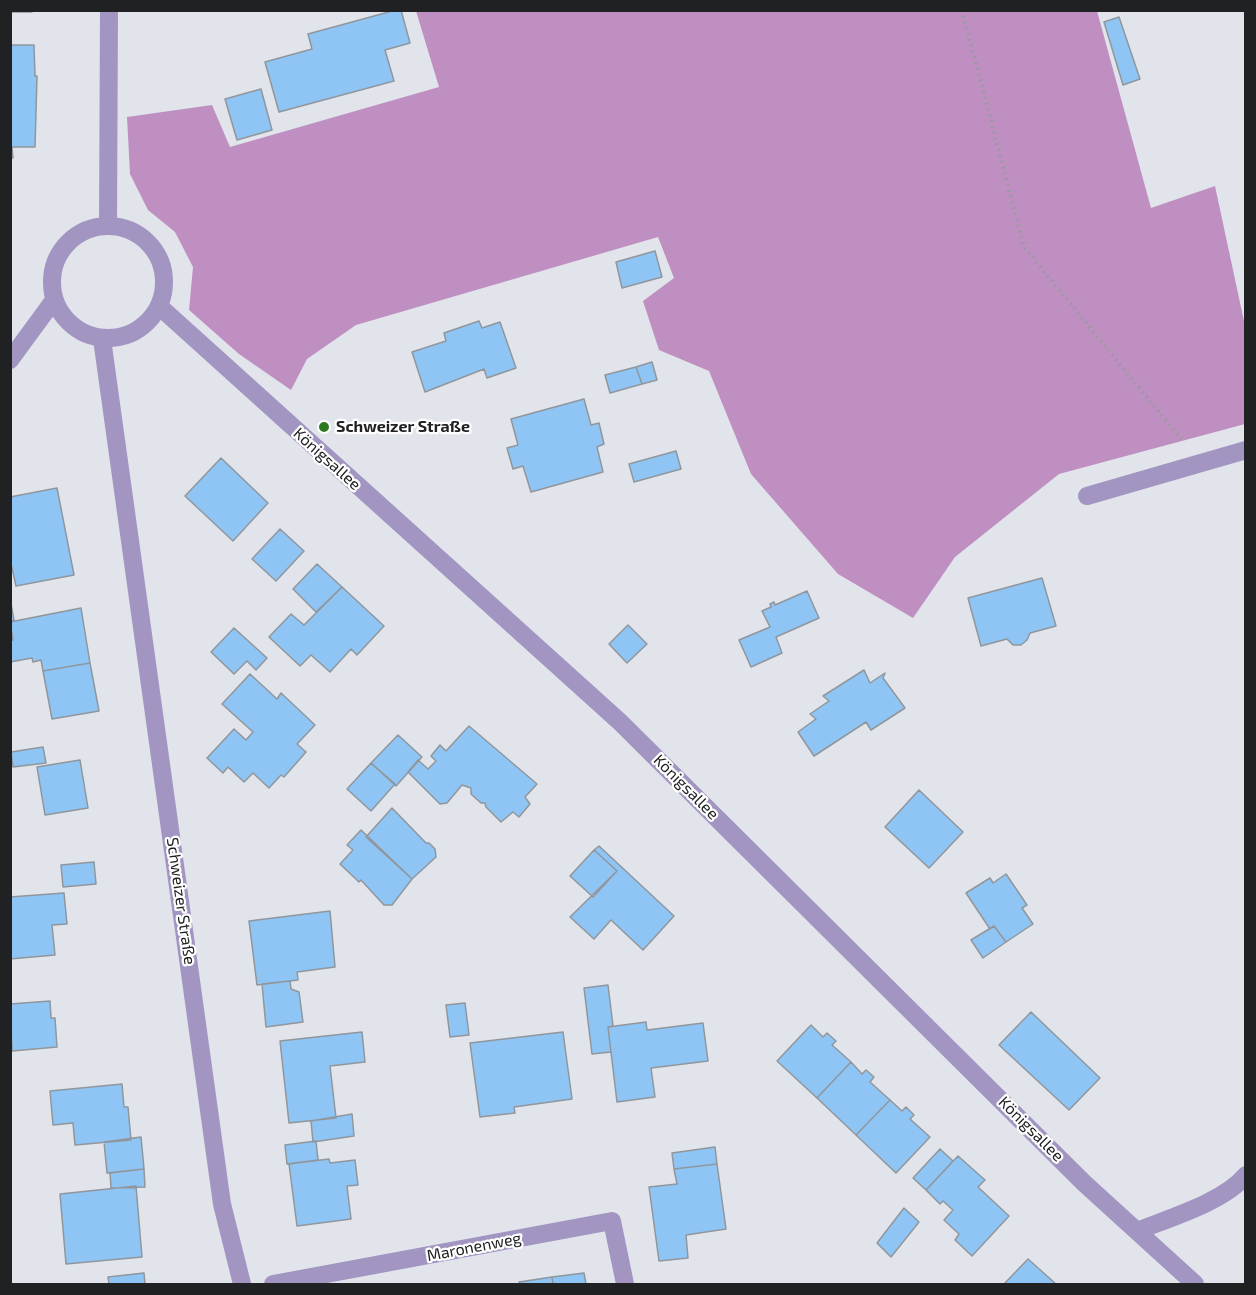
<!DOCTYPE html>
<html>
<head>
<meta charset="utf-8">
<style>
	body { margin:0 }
	#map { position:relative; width:1256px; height:1295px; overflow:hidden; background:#e1e4eb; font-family:"Exo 2",sans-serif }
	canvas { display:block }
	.frame { position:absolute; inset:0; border:12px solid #202123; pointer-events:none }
</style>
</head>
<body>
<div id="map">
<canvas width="1256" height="1295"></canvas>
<div class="frame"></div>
</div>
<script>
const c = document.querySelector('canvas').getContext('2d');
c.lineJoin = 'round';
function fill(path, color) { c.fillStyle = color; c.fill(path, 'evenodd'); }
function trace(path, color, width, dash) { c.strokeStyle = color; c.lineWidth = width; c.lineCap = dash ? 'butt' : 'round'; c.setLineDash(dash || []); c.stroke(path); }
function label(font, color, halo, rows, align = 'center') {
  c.font = font + ' "Exo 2",sans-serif'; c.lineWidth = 4.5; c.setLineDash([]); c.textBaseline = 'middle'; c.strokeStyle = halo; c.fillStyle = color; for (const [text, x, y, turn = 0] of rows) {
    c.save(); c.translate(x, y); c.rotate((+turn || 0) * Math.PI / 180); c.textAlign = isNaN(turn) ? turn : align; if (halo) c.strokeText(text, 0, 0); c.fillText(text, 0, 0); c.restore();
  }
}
fill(new Path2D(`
	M 416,11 L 1097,11 L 1151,208 L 1215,186 L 1245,326 L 1245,424 L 1059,474 L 955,557 L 913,618 L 838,574 L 751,474 L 709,371 L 659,350 L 643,301 L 674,278 L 658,237 L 356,325 L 307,359 L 291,390 L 239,354 L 189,310 L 193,267 L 175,232 L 148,210 L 130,174 L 127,117 L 212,105 L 230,147 L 439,87 Z`), '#be8fc0');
const building = new Path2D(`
	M 10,10 L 32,10 L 32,12 L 10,12 Z
	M 396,10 L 401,10 L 410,43 L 385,50 L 394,81 L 279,112 L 265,62 L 312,49 L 308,34 Z
	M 1119,17 L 1140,79 L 1123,85 L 1104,22 Z
	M 10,45 L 34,45 L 35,76 L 37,76 L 35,147 L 12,147 L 13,158 L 10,158 Z
	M 261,89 L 272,130 L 237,140 L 225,99 Z
	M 655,251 L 662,277 L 622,288 L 616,262 Z
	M 479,321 L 482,328 L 500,322 L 516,368 L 487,378 L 484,369 L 425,392 L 412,352 L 446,341 L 444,333 Z
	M 652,362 L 657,380 L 642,384 L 636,367 Z
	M 636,367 L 642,384 L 610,393 L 605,375 Z
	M 584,399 L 591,425 L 599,423 L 604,444 L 597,447 L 603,472 L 531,492 L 523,466 L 513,469 L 507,448 L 518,445 L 511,419 Z
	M 676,451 L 681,469 L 634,482 L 629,464 Z
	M 221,458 L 268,503 L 233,541 L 185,496 Z
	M 57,488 L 74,575 L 16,586 L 10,559 L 10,497 Z
	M 280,529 L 304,551 L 276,581 L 252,559 Z
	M 317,564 L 342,587 L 316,612 L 293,589 Z
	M 1042,578 L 1056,626 L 1030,633 L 1027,640 L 1021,645 L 1013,645 L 1007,639 L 981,646 L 968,598 Z
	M 342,587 L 384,626 L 357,655 L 351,649 L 330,672 L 311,655 L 300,666 L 269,637 L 291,614 L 304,625 Z
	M 807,591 L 819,618 L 776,637 L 782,653 L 751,667 L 739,640 L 770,627 L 762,611 L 771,607 L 770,604 L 774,602 L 775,605 Z
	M 11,604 L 14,620 L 10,622 L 10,604 Z
	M 81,608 L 90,663 L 43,671 L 41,660 L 33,662 L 32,658 L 10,662 L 10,641 L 13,640 L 10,622 Z
	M 628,625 L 647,644 L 627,663 L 609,644 Z
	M 234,628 L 267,658 L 256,670 L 247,661 L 234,674 L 211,652 Z
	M 90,663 L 99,711 L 52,719 L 43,671 Z
	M 864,670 L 870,683 L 885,673 L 883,678 L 905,708 L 871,730 L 866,722 L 814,756 L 798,732 L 816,719 L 810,714 L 829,701 L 823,696 Z
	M 250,674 L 277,699 L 281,693 L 315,725 L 297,744 L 306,752 L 284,777 L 281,775 L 269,788 L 253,773 L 244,782 L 228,767 L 223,773 L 207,758 L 234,729 L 246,740 L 253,732 L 222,704 Z
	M 469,726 L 537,784 L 525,797 L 530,804 L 519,817 L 513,812 L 501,822 L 486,807 L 485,803 L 481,803 L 471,794 L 471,788 L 462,785 L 447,803 L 440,804 L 408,772 L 418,760 L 428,769 L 436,761 L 431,756 L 440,745 L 446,751 Z
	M 398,735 L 422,757 L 396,786 L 371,763 Z
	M 43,747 L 46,763 L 13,767 L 11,752 Z
	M 80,760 L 88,808 L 45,815 L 37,767 Z
	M 371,763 L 395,784 L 371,811 L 347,789 Z
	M 919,790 L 963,832 L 929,868 L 885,827 Z
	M 392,808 L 426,843 L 429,843 L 435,849 L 436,857 L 412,879 L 366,837 Z
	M 361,830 L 412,879 L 392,905 L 384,905 L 361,880 L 359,882 L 340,864 L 353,850 L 347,845 Z
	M 599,846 L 674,916 L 643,950 L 611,920 L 594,939 L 570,917 L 617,871 L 594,850 Z
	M 594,850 L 617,871 L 593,897 L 570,876 Z
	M 94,862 L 96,884 L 63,887 L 61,865 Z
	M 1006,874 L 1027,905 L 1022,908 L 1033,924 L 1006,942 L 994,926 L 990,929 L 966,893 L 990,878 L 993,883 Z
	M 64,893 L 67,924 L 52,925 L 55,955 L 10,959 L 10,897 Z
	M 330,911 L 335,967 L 297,972 L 298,980 L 257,985 L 249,921 Z
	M 994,926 L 1006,942 L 983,958 L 971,940 Z
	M 290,981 L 291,989 L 299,992 L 303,1022 L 266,1027 L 262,984 Z
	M 608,985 L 613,1026 L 608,1027 L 611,1052 L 592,1054 L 584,988 Z
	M 50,1001 L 51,1018 L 55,1018 L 57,1047 L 12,1051 L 10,1004 Z
	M 465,1003 L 469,1035 L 450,1037 L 446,1005 Z
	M 1031,1012 L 1100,1078 L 1069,1110 L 999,1045 Z
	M 646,1022 L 647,1030 L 703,1023 L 708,1061 L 651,1068 L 655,1097 L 617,1102 L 608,1027 Z
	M 811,1025 L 823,1037 L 827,1033 L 836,1041 L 832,1045 L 851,1062 L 817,1098 L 777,1061 Z
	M 362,1032 L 365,1062 L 330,1066 L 336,1118 L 289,1123 L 280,1041 Z
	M 563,1032 L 572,1099 L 514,1107 L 515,1113 L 480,1117 L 470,1043 Z
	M 851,1062 L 862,1074 L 866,1070 L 874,1077 L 870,1082 L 890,1100 L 856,1135 L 817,1098 Z
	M 122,1084 L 124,1107 L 128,1107 L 131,1140 L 75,1145 L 73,1123 L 53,1125 L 50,1091 Z
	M 890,1100 L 902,1111 L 906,1107 L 914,1115 L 910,1119 L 930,1137 L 896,1173 L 856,1135 Z
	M 352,1114 L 354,1136 L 313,1142 L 311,1121 Z
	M 141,1137 L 144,1169 L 107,1173 L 104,1142 Z
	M 316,1141 L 318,1160 L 287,1164 L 285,1145 Z
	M 715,1147 L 717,1164 L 674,1169 L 672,1153 Z
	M 940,1149 L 953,1161 L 926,1190 L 913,1178 Z
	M 958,1156 L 985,1180 L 978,1187 L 1009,1216 L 972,1256 L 955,1240 L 959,1234 L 944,1220 L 953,1210 L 943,1201 L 940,1204 L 926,1190 Z
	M 329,1159 L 330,1163 L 355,1160 L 358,1185 L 347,1186 L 351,1219 L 297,1226 L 289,1164 Z
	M 717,1164 L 726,1229 L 686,1235 L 688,1258 L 659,1261 L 649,1187 L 677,1184 L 674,1169 Z
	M 144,1169 L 145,1187 L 111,1188 L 110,1173 Z
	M 136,1186 L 142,1257 L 66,1264 L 60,1194 Z
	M 904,1208 L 919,1222 L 891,1257 L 877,1243 Z
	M 1028,1259 L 1056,1284 L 1004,1284 Z
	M 144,1273 L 145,1284 L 109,1284 L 108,1277 Z
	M 584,1273 L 586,1284 L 553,1284 L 552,1277 Z
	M 552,1277 L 553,1284 L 520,1284 L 519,1282 Z`);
fill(building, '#8fc5f4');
trace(building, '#90969c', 1.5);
trace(new Path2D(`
	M 962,10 L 1024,247 L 1182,440`), '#989a9f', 4, [1.5, 4.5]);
trace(new Path2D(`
	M52 282a56 56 0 1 1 112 0a56 56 0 1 1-112 0Z
	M 108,226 L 109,10
	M 160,307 L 620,722 L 1084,1183 L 1195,1284
	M 102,339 L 222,1204 L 242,1284
	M 10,360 L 54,300
	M 1087,496 L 1246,450
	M 1137,1231 C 1169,1218 1224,1202 1246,1175
	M 273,1284 L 612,1221 L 625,1284`), '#a295c2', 18);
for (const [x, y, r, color] of [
	[324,427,6,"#2d7920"]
]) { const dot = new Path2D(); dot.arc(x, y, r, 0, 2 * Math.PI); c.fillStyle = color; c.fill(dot); trace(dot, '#fff', 2); }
label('bold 16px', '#202123', '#fff', [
	["Schweizer Straße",336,427]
], 'left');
label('16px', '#202123', '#fff', [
	["Königsallee",327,459,42],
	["Königsallee",686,787,45],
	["Schweizer Straße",181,901,82],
	["Königsallee",1031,1129,45],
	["Maronenweg",474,1247,-11]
]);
</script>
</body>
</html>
